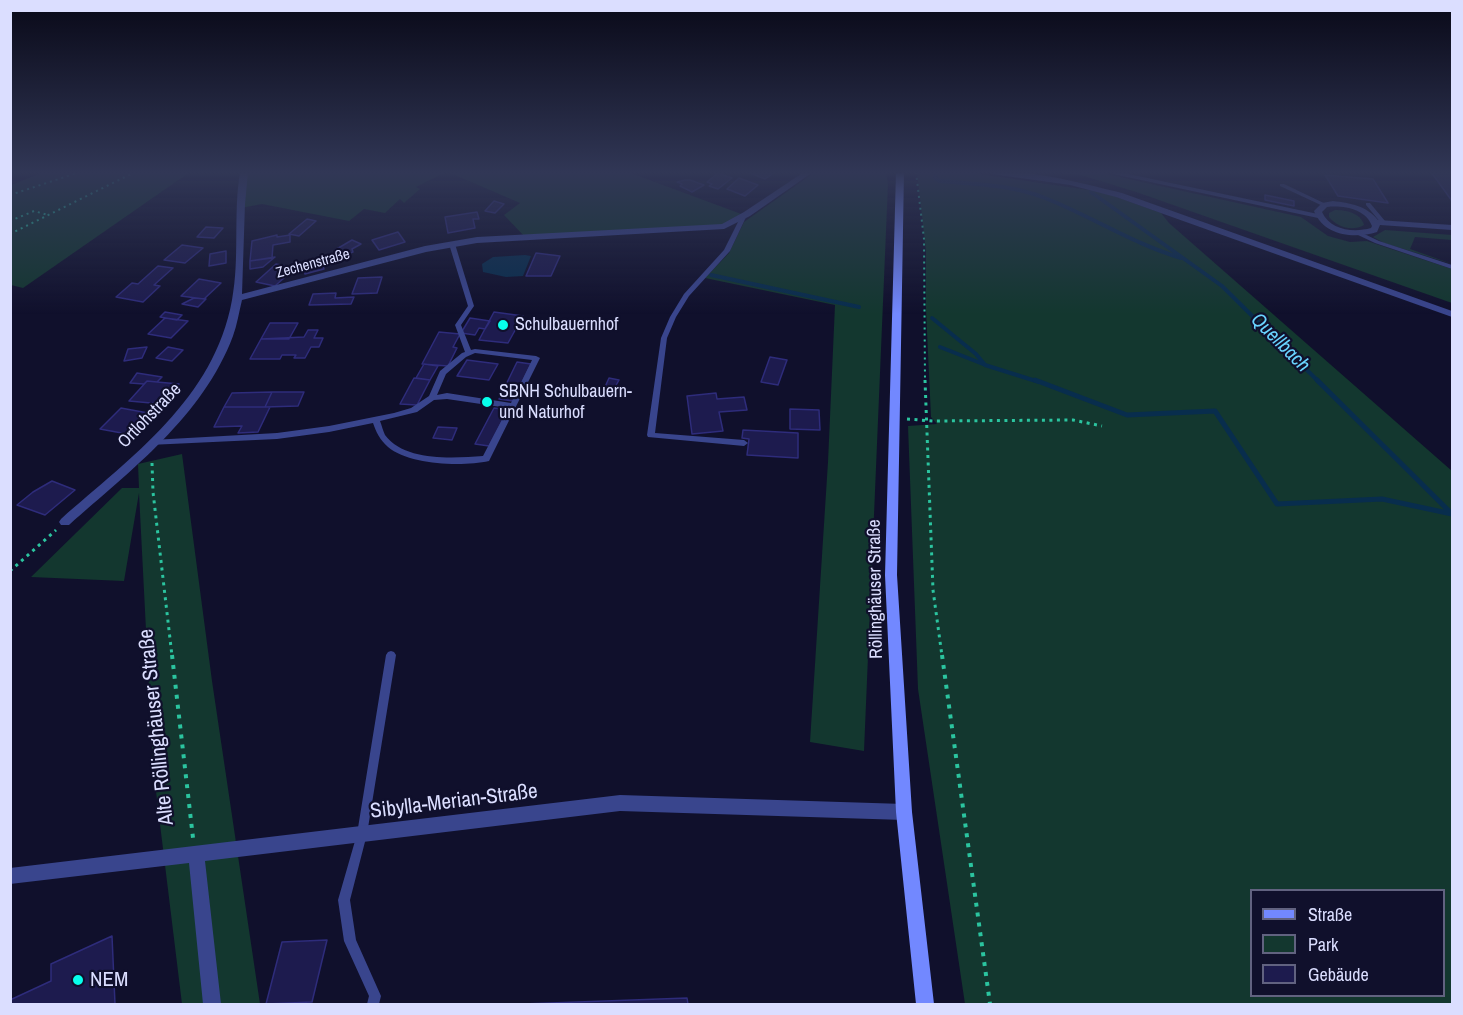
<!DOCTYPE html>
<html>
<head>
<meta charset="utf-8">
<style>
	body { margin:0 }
	#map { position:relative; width:1463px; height:1015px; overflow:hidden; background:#10102c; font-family:"Archivo Narrow",sans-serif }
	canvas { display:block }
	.frame { position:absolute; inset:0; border:12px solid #dbdeff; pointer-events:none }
	.legend { position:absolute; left:1250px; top:889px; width:195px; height:108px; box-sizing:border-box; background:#10102c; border:2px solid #616280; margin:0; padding:8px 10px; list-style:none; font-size:18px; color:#dbdeff }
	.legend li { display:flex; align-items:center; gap:12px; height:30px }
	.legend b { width:30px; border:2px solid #616280 }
</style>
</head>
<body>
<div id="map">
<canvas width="1463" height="1015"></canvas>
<div class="frame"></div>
<ul class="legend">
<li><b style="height:8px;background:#7288ff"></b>Straße</li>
<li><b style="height:16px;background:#13372f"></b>Park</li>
<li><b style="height:16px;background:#1d1b4e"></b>Gebäude</li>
</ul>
</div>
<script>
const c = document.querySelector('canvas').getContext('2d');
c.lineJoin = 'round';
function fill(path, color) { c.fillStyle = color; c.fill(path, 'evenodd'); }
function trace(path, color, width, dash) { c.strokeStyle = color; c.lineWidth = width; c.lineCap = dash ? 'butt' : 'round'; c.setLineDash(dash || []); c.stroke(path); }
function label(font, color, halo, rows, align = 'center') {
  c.font = font + ' "Archivo Narrow",sans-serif'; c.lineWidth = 4.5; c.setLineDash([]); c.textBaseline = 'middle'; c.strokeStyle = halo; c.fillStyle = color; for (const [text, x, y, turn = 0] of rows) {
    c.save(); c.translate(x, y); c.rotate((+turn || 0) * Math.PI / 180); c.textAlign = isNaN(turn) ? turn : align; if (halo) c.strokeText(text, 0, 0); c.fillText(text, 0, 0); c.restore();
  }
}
fill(new Path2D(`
	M 44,172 L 190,172 L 23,288 L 11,285 L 11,185 Z
	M 245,172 L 446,172 L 416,187 L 420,189 L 404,203 L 400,199 L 385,213 L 364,209 L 349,221 L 262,204 L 241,208 Z
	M 448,172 L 628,172 L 744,215 L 724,226 L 524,236 L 504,215 L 520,203 Z
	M 815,172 L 886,172 L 888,184 L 864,751 L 810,742 L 828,462 L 835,305 L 705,278 L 729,253 L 744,222 Z
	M 917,172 L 966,172 L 1089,190 L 1111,195 L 1161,213 L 1169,223 L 1452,471 L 1452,1004 L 965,1004 L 918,689 L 908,426 L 937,424 L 931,417 L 926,310 L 926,251 ZM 1252,890 L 1444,890 L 1444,996 L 1252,996 Z
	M 1052,172 L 1097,172 L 1301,217 L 1328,236 L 1350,242 L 1367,241 L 1452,269 L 1452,303 L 1139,193 L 1081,175 Z
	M 1335,210 C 1346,210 1361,213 1364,225 C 1352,232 1337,227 1329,217 L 1329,213 Z
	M 1385,230 L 1452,235 L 1452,240 L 1415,237 L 1410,249 L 1452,264 L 1384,243 L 1373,237 Z
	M 182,454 L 212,681 L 260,1004 L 182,1004 L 153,767 L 139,493 L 124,581 L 31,577 L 122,488 L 139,488 L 138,464 Z`), '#13372f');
fill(new Path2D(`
	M 525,255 L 531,256 L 523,276 L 506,277 L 483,272 L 482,264 L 493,257 Z`), '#082d4d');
trace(new Path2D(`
	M 935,172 L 935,178 L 940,181 C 975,184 1012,185 1045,198 C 1091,216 1133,244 1181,258
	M 1091,192 L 1222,286 L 1319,382
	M 711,275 L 859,307
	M 932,318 L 976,354 L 985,365 L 1039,382
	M 940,347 L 983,364`), '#082d4d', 4);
trace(new Path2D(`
	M 1035,380 L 1127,415 L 1215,411 L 1277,504 L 1382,499 L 1452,514
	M 1317,380 L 1452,514`), '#082d4d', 5);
const building = new Path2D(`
	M 748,172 L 775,172 L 765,179 Z
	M 1431,172 L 1452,172 L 1452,201 Z
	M 718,173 L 732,178 L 718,189 L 709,186 L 712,184 L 707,182 Z
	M 1325,175 L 1373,179 L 1388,203 L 1338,196 Z
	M 739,178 L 758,185 L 745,196 L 727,189 Z
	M 685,180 L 690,180 L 704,185 L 692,192 L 680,186 L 682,184 L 677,182 Z
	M 1265,195 L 1294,201 L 1294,206 L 1265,200 Z
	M 494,201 L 504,204 L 495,213 L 485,211 Z
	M 477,212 L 479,219 L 473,219 L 475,228 L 448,233 L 445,217 Z
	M 307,219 L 316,221 L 299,236 L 289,234 Z
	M 206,227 L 223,228 L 214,238 L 197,237 Z
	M 398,232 L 405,242 L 379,250 L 372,240 Z
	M 277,235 L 277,237 L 290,235 L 290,242 L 273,245 L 272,258 L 250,261 L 252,241 Z
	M 352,240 L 361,244 L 352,249 L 353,252 L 339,257 L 335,250 Z
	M 182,245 L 203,248 L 185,263 L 164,260 Z
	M 226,251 L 226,263 L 209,266 L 210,254 Z
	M 536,253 L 560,256 L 551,276 L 526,276 Z
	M 275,257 L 263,267 L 250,269 L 250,261 Z
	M 321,259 L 324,269 L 305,274 L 302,263 Z
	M 276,264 L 295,268 L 275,286 L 256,282 Z
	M 158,266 L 173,268 L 154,285 L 160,286 L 143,302 L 116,297 L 132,283 L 138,284 Z
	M 382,277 L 377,293 L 352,294 L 358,278 Z
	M 199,279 L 221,283 L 204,299 L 181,296 Z
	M 336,293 L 335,298 L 354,297 L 351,304 L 309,305 L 313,294 Z
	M 194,298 L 206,299 L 198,307 L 182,304 Z
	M 165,312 L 182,315 L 177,320 L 160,317 Z
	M 494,312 L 523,316 L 508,343 L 479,340 Z
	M 165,318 L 188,321 L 171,338 L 148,334 Z
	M 470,318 L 490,321 L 485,329 L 479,328 L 475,335 L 461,333 Z
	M 270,323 L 298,323 L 289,339 L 261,339 Z
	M 308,330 L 318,330 L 314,338 L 323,338 L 319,347 L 311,347 L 305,358 L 294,358 L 296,355 L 282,355 L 280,359 L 250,359 L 261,339 L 304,337 Z
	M 439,332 L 460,334 L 453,347 L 457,348 L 448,366 L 422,364 Z
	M 147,347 L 142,358 L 124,361 L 128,349 Z
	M 168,347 L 183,350 L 172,361 L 156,358 Z
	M 770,357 L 787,360 L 778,385 L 761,382 Z
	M 467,360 L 498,364 L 489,380 L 457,376 Z
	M 517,362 L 531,364 L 513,401 L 499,399 Z
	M 424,364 L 438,366 L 430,380 L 416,378 Z
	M 137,373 L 162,377 L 157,382 L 147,381 L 144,384 L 130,383 Z
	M 414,378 L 430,380 L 417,405 L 400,404 Z
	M 609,378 L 619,380 L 614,389 L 605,387 Z
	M 147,381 L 157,382 L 179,384 L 162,404 L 129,401 Z
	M 272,392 L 304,392 L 298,406 L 265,407 Z
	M 272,392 L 265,407 L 224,407 L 232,393 Z
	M 716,393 L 717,399 L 744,397 L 747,410 L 719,412 L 723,431 L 692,434 L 687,396 Z
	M 224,407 L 270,407 L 258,432 L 238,433 L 242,426 L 214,427 Z
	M 121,408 L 148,413 L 127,434 L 100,429 Z
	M 494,408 L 508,410 L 489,446 L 475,444 Z
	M 790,409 L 819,410 L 820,430 L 790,429 Z
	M 438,427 L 457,428 L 452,440 L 433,438 Z
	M 743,430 L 798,433 L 798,458 L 747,455 L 749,439 L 742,438 Z
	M 52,481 L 75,490 L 45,515 L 17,505 L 33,492 Z
	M 112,936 L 115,1004 L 10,1004 L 10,1000 L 51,981 L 51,964 Z
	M 327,940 L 312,1002 L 266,1004 L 282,942 Z
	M 687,998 L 688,1004 L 523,1004 Z`);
fill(building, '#1d1b4e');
trace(building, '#2e2c7b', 1.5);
trace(new Path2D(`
	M 916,172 L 924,239 L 925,382
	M 10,195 L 80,172
	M 10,221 L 34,211 L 48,215
	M 10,234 L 135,172`), '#2bc49f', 2, [2, 4]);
trace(new Path2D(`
	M 925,380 L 933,590 L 942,656
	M 907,419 L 933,421 L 1073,420 L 1102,426
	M 152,463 L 153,492 L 172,656
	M 10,571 L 56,530`), '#2bc49f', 3, [3, 4.5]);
trace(new Path2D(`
	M 172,655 L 193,838
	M 942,655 L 990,1004`), '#2bc49f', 4, [4, 6]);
fill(new Path2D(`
	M 1111,172 L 1119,172 L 1318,214 L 1321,216 L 1318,218 L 1113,174 Z
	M 1280,184 L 1284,184 L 1328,205 L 1323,206 L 1280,186 Z
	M 1366,203 L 1370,203 L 1385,221 L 1385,223 L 1381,223 L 1366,205 Z
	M 742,214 L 747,215 L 730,251 L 689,296 L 676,317 L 667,338 L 655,433 L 744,440 L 748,443 L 744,446 L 648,437 L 647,435 L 661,338 L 670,317 L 684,294 L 724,250 Z
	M 1360,232 L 1379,241 L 1452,265 L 1452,269 L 1375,243 L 1358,235 L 1357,234 Z
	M 452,242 L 455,244 L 474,306 L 461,325 L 471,350 L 475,349 L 536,356 L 540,358 L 489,461 C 462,467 409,465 388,447 C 380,440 376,432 373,423 L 329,432 L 277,439 L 149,445 L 148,443 L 152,440 L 277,433 L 329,426 L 394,413 L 411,408 L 429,396 L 440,371 L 462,353 L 465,352 L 455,325 L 468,306 L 449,244 ZM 475,353 L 532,360 L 511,403 L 447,393 L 437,395 L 446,374 L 466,357 ZM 447,399 L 508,408 L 483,456 C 454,458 405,462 385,435 C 383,431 382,426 380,421 L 417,412 L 434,400 Z
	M 391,651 L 394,652 L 396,655 L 367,834 L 350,900 L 356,940 L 381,996 L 379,1004 L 367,1004 L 369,996 L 344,941 L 338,900 L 357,834 L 386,655 L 388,652 Z`), '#39458d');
fill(new Path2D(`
	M 240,172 L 248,172 L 245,204 L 242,294 L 425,246 L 477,237 L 722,224 L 744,212 L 804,172 L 813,172 L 750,216 L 724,229 L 477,243 L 426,252 L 242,300 C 239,312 237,325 233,336 C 203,416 131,470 69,525 L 61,525 L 59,522 L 61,519 C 132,456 214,399 232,300 C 240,258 233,214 240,172 Z
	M 988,172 C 1026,168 1084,184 1122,193 L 1452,311 L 1452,317 L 1116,197 L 1070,185 L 992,174 Z
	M 1333,201 C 1350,203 1367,206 1378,220 L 1452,225 L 1452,230 L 1380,225 L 1377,232 C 1354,239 1324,236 1314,211 L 1322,203 ZM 1327,207 C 1343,205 1366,209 1372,226 L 1371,228 C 1353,233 1330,230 1322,212 Z
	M 620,795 L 904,804 L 910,806 L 912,812 L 910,818 L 904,820 L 620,811 L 205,861 L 221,1004 L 203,1004 L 189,863 L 10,884 L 10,868 Z`), '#39458d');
fill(new Path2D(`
	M 896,172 L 904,172 L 897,575 L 912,812 L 934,1004 L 916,1004 L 896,812 L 885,575 Z`), '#7288ff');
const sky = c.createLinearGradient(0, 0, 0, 314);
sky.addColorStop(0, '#090918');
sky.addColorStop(0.55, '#313756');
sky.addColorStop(1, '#31375600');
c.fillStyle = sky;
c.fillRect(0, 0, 1463, 314);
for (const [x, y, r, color] of [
	[503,325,6,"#07ffec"],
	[487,402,6,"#07ffec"],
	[78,980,6,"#07ffec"]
]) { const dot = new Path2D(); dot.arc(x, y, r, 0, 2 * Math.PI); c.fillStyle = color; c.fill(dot); trace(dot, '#10102c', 2); }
label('15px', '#dbdeff', '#10102c', [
	["Zechenstraße",313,264,-15]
]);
label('18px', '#dbdeff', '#10102c', [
	["Schulbauernhof",515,325],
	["SBNH Schulbauern-",499,392],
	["und Naturhof",499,413]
], 'left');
label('18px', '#dbdeff', '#10102c', [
	["Ortlohstraße",150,416,-46],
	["Röllinghäuser Straße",876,589,-91]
]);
label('italic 20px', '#69d4ff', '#10102c', [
	["Quellbach",1280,343,45]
]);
label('21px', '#dbdeff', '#10102c', [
	["Alte Röllinghäuser Straße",157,727,-96],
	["Sibylla-Merian-Straße",454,802,-7]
]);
label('21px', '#dbdeff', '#10102c', [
	["NEM",90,980]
], 'left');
</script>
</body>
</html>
